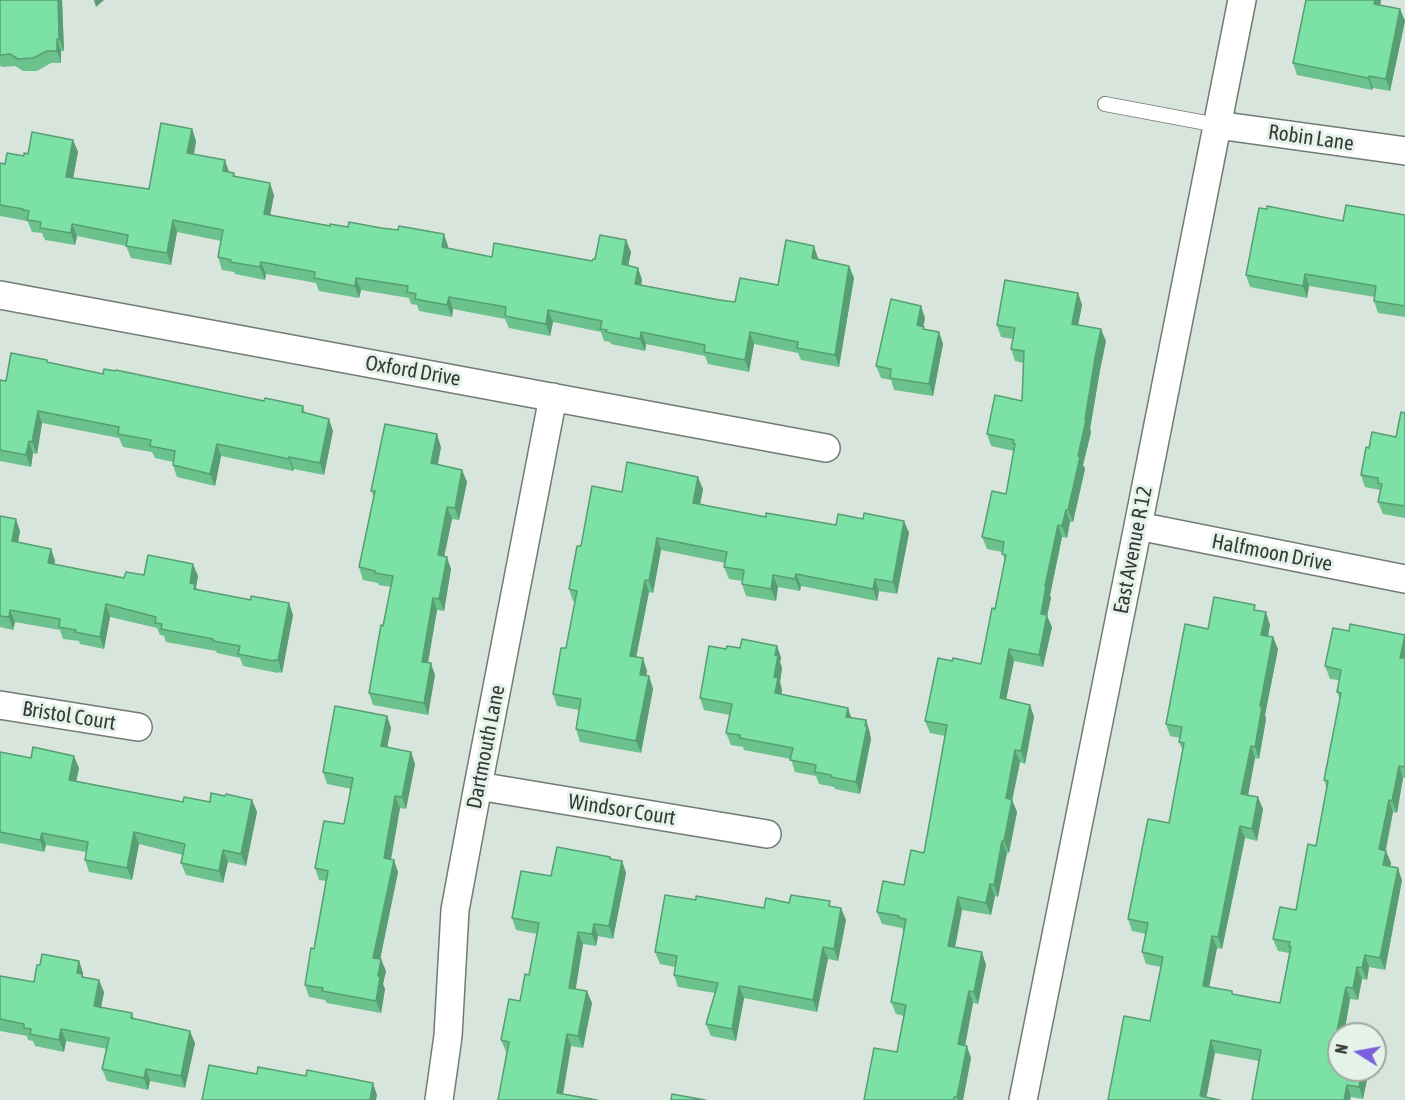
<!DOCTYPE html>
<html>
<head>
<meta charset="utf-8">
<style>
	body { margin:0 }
	#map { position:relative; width:1405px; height:1100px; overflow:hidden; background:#d8e5dc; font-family:"Asap Condensed",sans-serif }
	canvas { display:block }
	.north { position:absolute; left:1327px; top:1022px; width:60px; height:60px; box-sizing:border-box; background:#e5f2e9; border:2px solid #9fa8a1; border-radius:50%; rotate:281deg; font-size:16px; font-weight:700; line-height:24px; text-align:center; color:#353a36 }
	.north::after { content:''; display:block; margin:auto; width:21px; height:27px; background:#7b61dc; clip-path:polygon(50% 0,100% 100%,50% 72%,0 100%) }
</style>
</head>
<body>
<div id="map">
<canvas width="1405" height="1100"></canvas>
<div class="north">N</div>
</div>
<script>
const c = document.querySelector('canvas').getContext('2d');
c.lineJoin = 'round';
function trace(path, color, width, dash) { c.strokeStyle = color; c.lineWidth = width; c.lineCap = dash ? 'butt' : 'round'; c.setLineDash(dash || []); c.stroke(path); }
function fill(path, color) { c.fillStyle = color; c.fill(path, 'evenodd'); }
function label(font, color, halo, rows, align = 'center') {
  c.font = font + ' "Asap Condensed",sans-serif'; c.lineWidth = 6; c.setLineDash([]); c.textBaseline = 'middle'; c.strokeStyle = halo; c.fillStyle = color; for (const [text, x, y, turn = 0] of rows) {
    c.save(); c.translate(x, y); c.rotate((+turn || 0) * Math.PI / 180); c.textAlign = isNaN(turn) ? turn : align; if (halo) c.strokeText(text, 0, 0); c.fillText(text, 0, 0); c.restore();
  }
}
const lane = new Path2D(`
	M 1105,104 L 1217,125`);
const street = new Path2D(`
	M 1217,125 L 1405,151
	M 0,295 L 826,448
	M 1138,526 L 1405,579
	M 0,705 L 138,727
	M 478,786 L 767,834
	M 439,1100 L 448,1036 L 455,910 L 478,786 L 553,397
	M 1023,1100 L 1138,526 L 1242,0`);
trace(lane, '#707b73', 16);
trace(street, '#707b73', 30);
trace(lane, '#fff', 14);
trace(street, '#fff', 27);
fill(new Path2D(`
	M 0,0 L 62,0 L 64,51 L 61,51 L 61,63 L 51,63 L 37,71 L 23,71 L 15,66 L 3,67 L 0,66 Z
	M 1306,0 L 1381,0 L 1380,5 L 1400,9 L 1405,21 L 1390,91 L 1373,88 L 1372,90 L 1297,75 L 1293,63 Z
	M 192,129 L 196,141 L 194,154 L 229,172 L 234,173 L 235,176 L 274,195 L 270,215 L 448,246 L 448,248 L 492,257 L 592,261 L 626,240 L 631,252 L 628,266 L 638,268 L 642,280 L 641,285 L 735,302 L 778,285 L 818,258 L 818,259 L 849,266 L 854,278 L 839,367 L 801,360 L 798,353 L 754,344 L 749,372 L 708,364 L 705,356 L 646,344 L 645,351 L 611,344 L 610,342 L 604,341 L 601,332 L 553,322 L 550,336 L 509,328 L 505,319 L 453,309 L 452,317 L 419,311 L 417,305 L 411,304 L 409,298 L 361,290 L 359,298 L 319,291 L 316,283 L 266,274 L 265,280 L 235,274 L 234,272 L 222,270 L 218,257 L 221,241 L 177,232 L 171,265 L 131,258 L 126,246 L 77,236 L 75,245 L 45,240 L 42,233 L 32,232 L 28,222 L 27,221 L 0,216 L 0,163 L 5,164 L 28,154 L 73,140 L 78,152 L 73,178 L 149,189 Z
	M 1405,215 L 1405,317 L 1378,313 L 1374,301 L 1375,297 L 1309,286 L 1307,298 L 1250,287 L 1246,275 L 1343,221 Z
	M 1078,293 L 1082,305 L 1078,325 L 1106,341 L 1100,370 L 1090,429 L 1091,432 L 1083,465 L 1085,469 L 1073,522 L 1070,522 L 1067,538 L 1062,537 L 1050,595 L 1051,598 L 1047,616 L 1052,627 L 1043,667 L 1014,661 L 1006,699 L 1030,705 L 1034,717 L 1025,764 L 1020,762 L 1012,800 L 1017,812 L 1009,853 L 1007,853 L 998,897 L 995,896 L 991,915 L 962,910 L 955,947 L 986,965 L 978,1004 L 973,1003 L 965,1046 L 971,1058 L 963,1100 L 864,1100 L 897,1052 L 904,1016 L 896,1014 L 891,1002 L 904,930 L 903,930 L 902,928 L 882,924 L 877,912 L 904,885 L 924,853 L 945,736 L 930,733 L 925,721 L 952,661 L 981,664 L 995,609 L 1005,561 L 1002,552 L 987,549 L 982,537 L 1006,494 L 1014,451 L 991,446 L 987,434 L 1022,401 L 1023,363 L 1015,361 L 1011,349 L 1013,339 L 1001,337 L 997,325 Z
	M 925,318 L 923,327 L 925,329 L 939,332 L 943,344 L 933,396 L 894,390 L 891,380 L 881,378 L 876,366 Z
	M 47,360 L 48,362 L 103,374 L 264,401 L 303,406 L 305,413 L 333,431 L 324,475 L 294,469 L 293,471 L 221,456 L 215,486 L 177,477 L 173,465 L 173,462 L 155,458 L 152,452 L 123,447 L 119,438 L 42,423 L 37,454 L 33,453 L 31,467 L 0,461 L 0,380 L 6,381 Z
	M 1405,413 L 1405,518 L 1383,514 L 1378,502 L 1380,490 L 1365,487 L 1361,475 L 1369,448 L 1396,437 Z
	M 441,447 L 438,465 L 462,470 L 467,482 L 459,520 L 452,519 L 444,556 L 451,569 L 444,611 L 437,610 L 428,663 L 435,675 L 428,715 L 373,705 L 369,693 L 391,587 L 379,585 L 378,583 L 363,580 L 359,567 L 374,497 L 371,491 Z
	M 703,489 L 700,505 L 766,517 L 836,525 L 863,519 L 904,521 L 909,533 L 897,594 L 879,591 L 877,601 L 801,586 L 800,591 L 778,587 L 776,601 L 746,596 L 742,584 L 742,581 L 729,579 L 724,567 L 725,563 L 661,550 L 653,593 L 649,592 L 636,657 L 647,671 L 646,676 L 649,676 L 653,689 L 641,753 L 580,742 L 576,729 L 579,710 L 557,706 L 553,694 L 566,648 L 575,602 L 573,601 L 569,589 L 622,492 Z
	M 0,516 L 20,531 L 18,542 L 51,549 L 55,561 L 54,564 L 124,578 L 144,575 L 198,576 L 196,587 L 197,590 L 251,600 L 289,603 L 293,615 L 282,673 L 279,672 L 278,673 L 243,666 L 240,658 L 217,653 L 216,651 L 166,642 L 164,636 L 160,635 L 157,628 L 110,617 L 104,649 L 80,644 L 79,641 L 63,639 L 60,630 L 15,622 L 13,630 L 0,627 Z
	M 1257,611 L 1270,625 L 1268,636 L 1278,649 L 1265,715 L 1266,719 L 1259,759 L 1255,758 L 1248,795 L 1263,809 L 1257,841 L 1245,838 L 1222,949 L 1217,948 L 1209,987 L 1232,991 L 1233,994 L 1280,1003 L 1289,953 L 1278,951 L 1273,939 L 1296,910 L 1316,846 L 1327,788 L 1324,780 L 1340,700 L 1337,692 L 1339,680 L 1330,679 L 1325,666 L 1349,631 L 1405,635 L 1405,778 L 1403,778 L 1397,813 L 1393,812 L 1386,851 L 1391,863 L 1390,866 L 1402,880 L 1385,970 L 1369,967 L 1367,980 L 1362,979 L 1358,1000 L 1350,999 L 1344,1034 L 1339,1034 L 1339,1070 L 1369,1070 L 1363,1099 L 1351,1097 L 1259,1061 L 1215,1053 L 1108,1100 L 1150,1021 L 1161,967 L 1146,964 L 1142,952 L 1146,934 L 1132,931 L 1128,919 L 1169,823 L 1183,751 L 1179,742 L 1180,738 L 1170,736 L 1166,724 L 1208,629 Z
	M 777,646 L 781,658 L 780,662 L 782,668 L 780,682 L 782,690 L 781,695 L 848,708 L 851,718 L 866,720 L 870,733 L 870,735 L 871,739 L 860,794 L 835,789 L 834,787 L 819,784 L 816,776 L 795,772 L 791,759 L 744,750 L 743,747 L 731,745 L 726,733 L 730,715 L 704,710 L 700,698 L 726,649 Z
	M 387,716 L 391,728 L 387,747 L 411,752 L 415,764 L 406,809 L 400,808 L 391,859 L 398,872 L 380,959 L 386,971 L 383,984 L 385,989 L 381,1013 L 327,1003 L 325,1000 L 309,997 L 305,985 L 314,949 L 326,881 L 319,880 L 315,868 L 344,824 L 351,789 L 327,784 L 323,772 Z
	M 0,752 L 79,768 L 76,781 L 183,802 L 210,802 L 225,796 L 252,800 L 257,812 L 246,866 L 228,862 L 223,883 L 186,875 L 181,863 L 183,855 L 139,844 L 132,880 L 89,872 L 85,860 L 86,852 L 46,845 L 44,852 L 0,843 Z
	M 610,857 L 611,859 L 622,861 L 626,873 L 613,939 L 598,936 L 596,946 L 583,944 L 575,989 L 592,1003 L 583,1048 L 571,1046 L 563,1094 L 498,1100 L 507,1053 L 506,1052 L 501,1040 L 520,1001 L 529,975 L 537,934 L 516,930 L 512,918 Z
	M 696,900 L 764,908 L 789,903 L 832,906 L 846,920 L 838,961 L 828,959 L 817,1012 L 744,998 L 736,1041 L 711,1036 L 706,1024 L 715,993 L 678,987 L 674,975 L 675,967 L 660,964 L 655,952 Z
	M 79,961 L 83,973 L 83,977 L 104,992 L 101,1007 L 132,1013 L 134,1019 L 195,1043 L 185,1088 L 150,1081 L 148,1090 L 107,1081 L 102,1069 L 107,1049 L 66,1041 L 64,1052 L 35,1046 L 33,1041 L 28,1040 L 27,1036 L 0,1031 L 0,976 L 34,982 L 40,965 Z`), '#6bc28d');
fill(new Path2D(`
	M 58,0 L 62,0 L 64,51 L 59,39 Z
	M 94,0 L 104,0 L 96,7 Z
	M 1375,0 L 1381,0 L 1378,16 L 1374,4 Z
	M 1400,9 L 1405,21 L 1390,91 L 1386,79 Z
	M 57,39 L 61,51 L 61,63 L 57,51 Z
	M 1369,76 L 1373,88 L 1372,90 L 1368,78 Z
	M 192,129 L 196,141 L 192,165 L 187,153 Z
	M 73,140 L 78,152 L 71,189 L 66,177 Z
	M 225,160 L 229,172 L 223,171 Z
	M 270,183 L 274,195 L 268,226 L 264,214 Z
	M 173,220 L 177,232 L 171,265 L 167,253 Z
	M 72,224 L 77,236 L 75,245 L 71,233 Z
	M 444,234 L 448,246 L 446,259 L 442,247 Z
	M 626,240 L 631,252 L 626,276 L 622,264 Z
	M 814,246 L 818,258 L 817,270 L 812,258 Z
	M 261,262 L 266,274 L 265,280 L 260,267 Z
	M 849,266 L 854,278 L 839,367 L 835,355 Z
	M 638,268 L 642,280 L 639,296 L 635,284 Z
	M 1305,274 L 1309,286 L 1307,298 L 1303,286 Z
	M 356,278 L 361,290 L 359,298 L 355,286 Z
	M 1078,293 L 1082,305 L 1076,336 L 1072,324 Z
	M 449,297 L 453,309 L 452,317 L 447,305 Z
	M 921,306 L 925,318 L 921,337 L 917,325 Z
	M 548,310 L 553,322 L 550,336 L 546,324 Z
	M 1101,329 L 1106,341 L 1100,370 L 1090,429 L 1091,432 L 1083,465 L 1085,469 L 1073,522 L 1068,510 L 1095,358 Z
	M 641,332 L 646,344 L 645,351 L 640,339 Z
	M 750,332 L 754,344 L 749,372 L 745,360 Z
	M 939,332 L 943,344 L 933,396 L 929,384 Z
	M 38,411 L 42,423 L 37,454 L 32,442 Z
	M 329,419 L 333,431 L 324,475 L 320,463 Z
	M 437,434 L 441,447 L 435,476 L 431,463 Z
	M 29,441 L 33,453 L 31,467 L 26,455 Z
	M 217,444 L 221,456 L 215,486 L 210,474 Z
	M 289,457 L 294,469 L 293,471 L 289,459 Z
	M 462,470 L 467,482 L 459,520 L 455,508 Z
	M 698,477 L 703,489 L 698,515 L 693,503 Z
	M 447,507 L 452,519 L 442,567 L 438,555 Z
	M 1066,510 L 1070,522 L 1067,538 L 1062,526 Z
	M 16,519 L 20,531 L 16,553 L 12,541 Z
	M 904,521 L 909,533 L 897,594 L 893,582 Z
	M 1058,525 L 1062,537 L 1050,595 L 1051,598 L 1047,616 L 1052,627 L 1043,667 L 1039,655 L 1041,614 L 1045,586 Z
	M 657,538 L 661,550 L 653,593 L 649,581 Z
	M 51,549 L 55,561 L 52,575 L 48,563 Z
	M 447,557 L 451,569 L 444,611 L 439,599 Z
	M 193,564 L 198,576 L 196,587 L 199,596 L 190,583 Z
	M 796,574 L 801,586 L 800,591 L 795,579 Z
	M 773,575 L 778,587 L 776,601 L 771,589 Z
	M 875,579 L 879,591 L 877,601 L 873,589 Z
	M 645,580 L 649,592 L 634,668 L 630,656 Z
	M 433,598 L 437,610 L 426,674 L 422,662 Z
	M 289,603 L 293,615 L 282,673 L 278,660 Z
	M 106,604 L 110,617 L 104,649 L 100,637 Z
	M 10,610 L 15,622 L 13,630 L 9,617 Z
	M 1266,612 L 1270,625 L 1266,647 L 1261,635 Z
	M 1405,635 L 1405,668 L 1400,658 Z
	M 1273,637 L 1278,649 L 1265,715 L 1266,719 L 1259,759 L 1255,747 L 1260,706 Z
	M 777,646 L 781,658 L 780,662 L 782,668 L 780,682 L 782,690 L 779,706 L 775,693 L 774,677 L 775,655 Z
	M 1009,649 L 1014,661 L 1004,710 L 1000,698 Z
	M 643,658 L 647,671 L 644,687 L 640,675 Z
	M 431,663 L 435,675 L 428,715 L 424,703 Z
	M 649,676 L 653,689 L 641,753 L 636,741 Z
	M 1030,705 L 1034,717 L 1025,764 L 1021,751 Z
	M 848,708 L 852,720 L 846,717 Z
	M 387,716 L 391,728 L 385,758 L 381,746 Z
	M 866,720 L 870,733 L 870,735 L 871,739 L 860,794 L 856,782 Z
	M 1251,746 L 1255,758 L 1246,806 L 1241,794 Z
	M 1015,750 L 1020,762 L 1010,811 L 1006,798 Z
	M 411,752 L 415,764 L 406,809 L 402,797 Z
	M 74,756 L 79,768 L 74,792 L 69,780 Z
	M 1399,766 L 1403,778 L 1397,813 L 1392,801 Z
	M 395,796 L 400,808 L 389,870 L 384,858 Z
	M 1258,797 L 1263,809 L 1257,841 L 1252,829 Z
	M 252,800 L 257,812 L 246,866 L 241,854 Z
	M 1012,800 L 1017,812 L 1009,853 L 1004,841 Z
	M 1389,800 L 1393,812 L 1383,861 L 1379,849 Z
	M 1240,826 L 1245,838 L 1222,949 L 1218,937 Z
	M 134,832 L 139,844 L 132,880 L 127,868 Z
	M 42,833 L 46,845 L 44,852 L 40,840 Z
	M 1002,841 L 1007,853 L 998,897 L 994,885 Z
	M 223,850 L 228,862 L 223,883 L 219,871 Z
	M 1386,851 L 1391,863 L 1388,877 L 1383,865 Z
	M 394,860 L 398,872 L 378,970 L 373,958 Z
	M 622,861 L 626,873 L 613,939 L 609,926 Z
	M 1398,868 L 1402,880 L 1385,970 L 1380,958 Z
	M 990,884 L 995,896 L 991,915 L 986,903 Z
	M 958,897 L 962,910 L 953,958 L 948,946 Z
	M 841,908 L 846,920 L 838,961 L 834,949 Z
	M 594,924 L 598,936 L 596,946 L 592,934 Z
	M 578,932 L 583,944 L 574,1000 L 569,988 Z
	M 1212,936 L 1217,948 L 1207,998 L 1203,986 Z
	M 823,947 L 828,959 L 817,1012 L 813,1000 Z
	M 982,952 L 986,965 L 978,1004 L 974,992 Z
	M 1365,955 L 1369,967 L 1367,980 L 1362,968 Z
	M 381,959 L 386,971 L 383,984 L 385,989 L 381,1013 L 376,1001 L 378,976 Z
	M 79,961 L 83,973 L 83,976 L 87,986 L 77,973 Z
	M 1357,967 L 1362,979 L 1358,1000 L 1353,988 Z
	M 99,980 L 104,992 L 99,1018 L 94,1006 Z
	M 739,986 L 744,998 L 736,1041 L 732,1029 Z
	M 1346,987 L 1350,999 L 1344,1034 L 1339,1034 L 1339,1058 L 1334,1046 Z
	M 587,991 L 592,1003 L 583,1048 L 578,1036 Z
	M 969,991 L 973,1003 L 963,1056 L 958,1044 Z
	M 61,1029 L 66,1041 L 64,1052 L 59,1040 Z
	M 190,1031 L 195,1043 L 185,1088 L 181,1076 Z
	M 567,1034 L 571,1046 L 562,1100 L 557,1093 Z
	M 1211,1040 L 1215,1053 L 1206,1100 L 1200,1096 Z
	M 967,1046 L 971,1058 L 963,1100 L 958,1100 L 957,1097 Z
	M 146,1069 L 150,1081 L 148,1090 L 144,1078 Z
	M 1362,1070 L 1369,1070 L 1363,1099 L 1359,1087 Z
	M 373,1083 L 377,1095 L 376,1100 L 370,1100 Z
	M 1347,1085 L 1351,1097 L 1350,1100 L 1344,1100 Z`), '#579e73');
const building = new Path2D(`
	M 0,0 L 58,0 L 59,39 L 57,39 L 57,51 L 47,51 L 33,58 L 18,59 L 10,54 L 0,55 Z
	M 1306,0 L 1375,0 L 1374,4 L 1400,9 L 1386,79 L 1369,76 L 1368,78 L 1293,63 Z
	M 161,123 L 192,129 L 187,153 L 225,160 L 223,171 L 234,173 L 233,176 L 270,183 L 264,214 L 330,226 L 330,224 L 348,227 L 349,222 L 381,228 L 398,230 L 399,226 L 444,234 L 442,247 L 492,257 L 494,243 L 592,261 L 593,259 L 595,259 L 600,235 L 626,240 L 622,264 L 638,268 L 635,284 L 719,300 L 735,302 L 740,278 L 778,285 L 786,240 L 814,246 L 812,258 L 849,266 L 835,355 L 797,348 L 798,342 L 750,332 L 745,360 L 704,352 L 705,345 L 641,332 L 640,339 L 606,332 L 607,330 L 600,329 L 602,321 L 548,310 L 546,324 L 505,316 L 506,307 L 449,297 L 447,305 L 415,299 L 416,294 L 407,292 L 408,286 L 356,278 L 355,286 L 314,278 L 315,272 L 261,262 L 260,267 L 230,262 L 231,260 L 218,257 L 223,230 L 173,220 L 167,253 L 126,246 L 128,235 L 72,224 L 71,233 L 40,228 L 41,222 L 27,220 L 29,211 L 23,210 L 23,209 L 0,205 L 0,163 L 5,164 L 7,153 L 24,156 L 24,153 L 28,154 L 32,132 L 73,140 L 66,177 L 149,189 Z
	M 1346,205 L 1405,215 L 1405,306 L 1374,301 L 1376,286 L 1305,274 L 1303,286 L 1246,275 L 1259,208 L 1267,209 L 1267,206 L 1343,221 Z
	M 1005,280 L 1078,293 L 1072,324 L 1101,329 L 1095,358 L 1085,419 L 1086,420 L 1078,456 L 1080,457 L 1068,510 L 1066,510 L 1062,526 L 1058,525 L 1045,586 L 1046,586 L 1041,614 L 1047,615 L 1039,655 L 1009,649 L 1000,698 L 1030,705 L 1021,751 L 1015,750 L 1006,798 L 1012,800 L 1004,841 L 1002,841 L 994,885 L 990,884 L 986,903 L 958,897 L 948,946 L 982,952 L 974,992 L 969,991 L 958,1044 L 967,1046 L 957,1097 L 954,1097 L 953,1100 L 864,1100 L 874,1048 L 897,1052 L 906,1005 L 891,1002 L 906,919 L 899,918 L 899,916 L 877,912 L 883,881 L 904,885 L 911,850 L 924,853 L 947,725 L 925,721 L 938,658 L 952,661 L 953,658 L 981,664 L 992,608 L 995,609 L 1006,555 L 1002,554 L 1004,542 L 982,537 L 992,491 L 1006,494 L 1015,444 L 1013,443 L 1014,440 L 987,434 L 995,395 L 1022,401 L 1024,351 L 1011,349 L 1015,328 L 997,325 Z
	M 891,299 L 921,306 L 917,325 L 924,327 L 923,329 L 939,332 L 929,384 L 890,378 L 891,369 L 876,366 Z
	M 11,353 L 47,360 L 47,362 L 103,374 L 104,369 L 115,371 L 116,370 L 264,401 L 265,398 L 303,406 L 302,412 L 329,419 L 320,463 L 289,457 L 289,459 L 217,444 L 210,474 L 173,465 L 175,451 L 150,446 L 151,440 L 118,434 L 119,427 L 38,411 L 32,442 L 29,441 L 26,455 L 0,450 L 0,380 L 6,381 Z
	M 1401,412 L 1405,413 L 1405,506 L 1378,502 L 1382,484 L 1378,483 L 1378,478 L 1361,475 L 1366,447 L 1369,448 L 1372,432 L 1396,437 Z
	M 385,424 L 437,434 L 431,463 L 462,470 L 455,508 L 447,507 L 438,555 L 447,557 L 439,599 L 433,598 L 422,662 L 431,663 L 424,703 L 369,693 L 381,625 L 383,626 L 393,576 L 375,573 L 375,571 L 359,567 L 375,491 L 371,491 Z
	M 627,462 L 698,477 L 693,503 L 766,517 L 766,513 L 836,525 L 838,514 L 863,519 L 864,513 L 904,521 L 893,582 L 875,579 L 873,589 L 796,574 L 795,579 L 773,575 L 771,589 L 742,584 L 744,570 L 724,567 L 727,552 L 657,538 L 649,581 L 645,580 L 630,656 L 643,658 L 640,675 L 649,676 L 636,741 L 576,729 L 581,699 L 553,694 L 561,648 L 566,648 L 577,591 L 569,589 L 577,546 L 581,546 L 592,486 L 622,492 Z
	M 0,516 L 16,519 L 12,541 L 51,549 L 48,563 L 124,578 L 126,572 L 144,575 L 148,555 L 193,564 L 190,583 L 195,584 L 194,589 L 251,600 L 251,596 L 289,603 L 278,660 L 274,660 L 274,661 L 238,654 L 240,646 L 213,641 L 213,639 L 161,629 L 162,624 L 155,623 L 156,617 L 106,604 L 100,637 L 75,632 L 76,630 L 59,627 L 60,619 L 10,610 L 9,617 L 0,616 Z
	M 1214,597 L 1255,605 L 1254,610 L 1266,612 L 1261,635 L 1273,637 L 1260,706 L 1262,707 L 1255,747 L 1251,746 L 1241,794 L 1258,797 L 1252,829 L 1240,826 L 1218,937 L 1212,936 L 1203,986 L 1232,991 L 1232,994 L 1280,1003 L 1291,947 L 1289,947 L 1290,942 L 1273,939 L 1280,907 L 1296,910 L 1308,844 L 1316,846 L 1328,781 L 1324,780 L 1341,693 L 1337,692 L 1341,670 L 1325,666 L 1333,628 L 1349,631 L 1350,624 L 1405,635 L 1400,658 L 1405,658 L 1405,767 L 1399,766 L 1392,801 L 1389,800 L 1379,849 L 1386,851 L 1383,865 L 1398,868 L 1380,958 L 1365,955 L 1362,968 L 1357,967 L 1353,988 L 1346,987 L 1334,1046 L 1339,1047 L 1339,1070 L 1362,1070 L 1359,1087 L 1347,1085 L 1344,1100 L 1252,1100 L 1261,1050 L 1211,1040 L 1200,1096 L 1220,1100 L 1108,1100 L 1124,1016 L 1150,1021 L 1163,957 L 1142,952 L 1148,923 L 1128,919 L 1148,819 L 1169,823 L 1184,743 L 1179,742 L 1182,727 L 1166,724 L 1185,624 L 1208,629 Z
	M 742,639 L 777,646 L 775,655 L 778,656 L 774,677 L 778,678 L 775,693 L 848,708 L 846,717 L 866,720 L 865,726 L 867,727 L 856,782 L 831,777 L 831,775 L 815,772 L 816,765 L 790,760 L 793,748 L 740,738 L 740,735 L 726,733 L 732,704 L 700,698 L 709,646 L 726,649 L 727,646 L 740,648 Z
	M 335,706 L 387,716 L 381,746 L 411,752 L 402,797 L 395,796 L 384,858 L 394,860 L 373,958 L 381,959 L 378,976 L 380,977 L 376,1001 L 322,991 L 323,988 L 305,985 L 311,948 L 314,949 L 328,871 L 315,868 L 324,821 L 344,824 L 353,778 L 323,772 Z
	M 33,747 L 74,756 L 69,780 L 183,802 L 184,797 L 210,802 L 211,793 L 225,796 L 226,794 L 252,800 L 241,854 L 223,850 L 219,871 L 181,863 L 185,844 L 134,832 L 127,868 L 85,860 L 88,842 L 42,833 L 40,840 L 0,832 L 0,752 L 31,758 Z
	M 557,847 L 610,857 L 610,859 L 622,861 L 609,926 L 594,924 L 592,934 L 578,932 L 569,988 L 587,991 L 578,1036 L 567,1034 L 557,1093 L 597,1100 L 498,1100 L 509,1042 L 501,1040 L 509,999 L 520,1001 L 525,974 L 529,975 L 539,923 L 512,918 L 521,871 L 551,876 Z
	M 665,895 L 696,900 L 696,896 L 764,908 L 766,898 L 789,903 L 791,895 L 830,901 L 829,906 L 841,908 L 834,949 L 823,947 L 813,1000 L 739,986 L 732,1029 L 706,1024 L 718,983 L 674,975 L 677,956 L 655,952 Z
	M 42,954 L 79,961 L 77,973 L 82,974 L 82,977 L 99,980 L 94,1006 L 132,1013 L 131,1018 L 190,1031 L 181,1076 L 146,1069 L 144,1078 L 102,1069 L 109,1038 L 61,1029 L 59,1040 L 30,1034 L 31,1029 L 24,1028 L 24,1024 L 0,1019 L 0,976 L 34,982 L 37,965 L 40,965 Z
	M 209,1065 L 257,1074 L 258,1067 L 306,1076 L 307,1070 L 373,1083 L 370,1100 L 202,1100 Z
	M 672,1094 L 705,1100 L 671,1100 Z`);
fill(building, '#7ce1a4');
trace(building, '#579e73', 1.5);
label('21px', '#353a36', '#e5f2e9', [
	["Robin Lane",1311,138,8],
	["Oxford Drive",413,371,10],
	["East Avenue R 12",1133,550,-79],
	["Halfmoon Drive",1272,553,11],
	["Bristol Court",69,716,9],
	["Dartmouth Lane",486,747,-79],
	["Windsor Court",622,810,9]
]);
</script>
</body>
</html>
